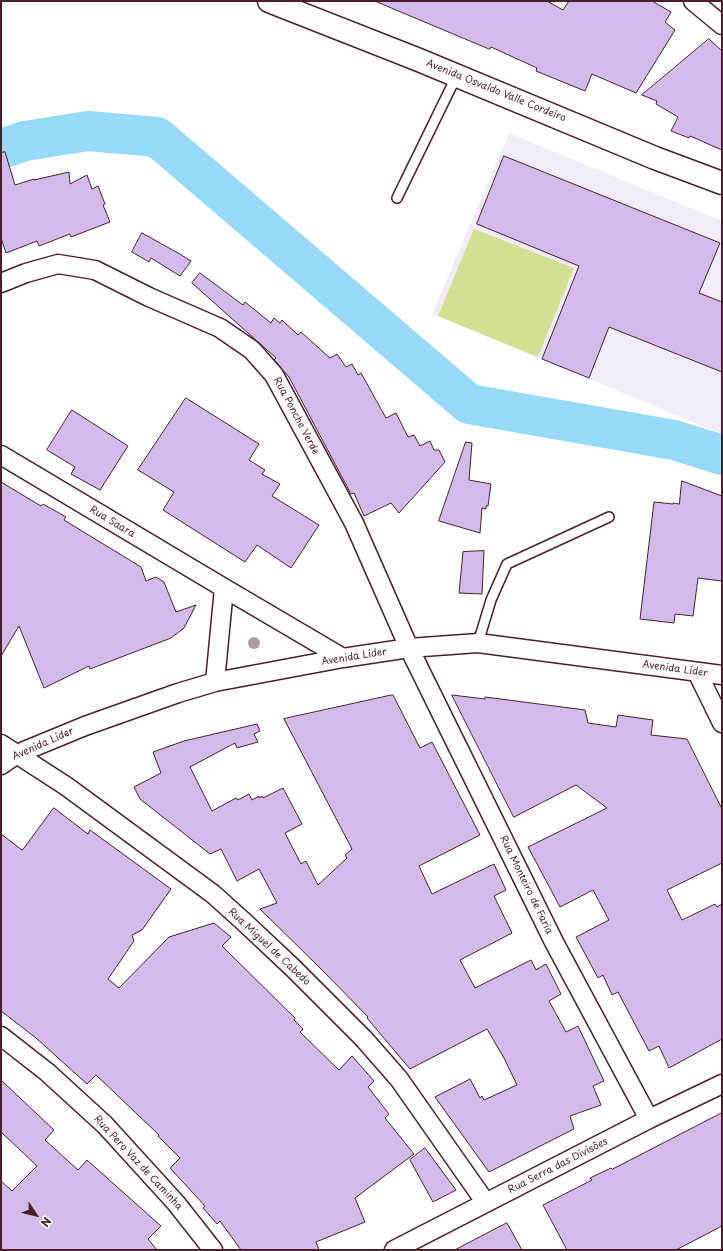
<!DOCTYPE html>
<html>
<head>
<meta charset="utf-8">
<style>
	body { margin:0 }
	#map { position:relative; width:723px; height:1251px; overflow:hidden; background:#fff; font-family:"Playpen Sans",sans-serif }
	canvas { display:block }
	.frame { position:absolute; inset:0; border:2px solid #4a1f2b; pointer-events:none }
	.north { position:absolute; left:16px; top:1195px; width:40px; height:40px; -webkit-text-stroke:3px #fff; paint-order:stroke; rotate:125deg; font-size:11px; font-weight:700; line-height:16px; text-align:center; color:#4a1f2b }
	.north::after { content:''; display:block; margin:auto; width:14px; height:18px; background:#4a1f2b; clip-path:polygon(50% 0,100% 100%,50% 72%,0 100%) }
</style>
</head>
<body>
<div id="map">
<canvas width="723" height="1251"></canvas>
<div class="frame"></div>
<div class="north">N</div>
</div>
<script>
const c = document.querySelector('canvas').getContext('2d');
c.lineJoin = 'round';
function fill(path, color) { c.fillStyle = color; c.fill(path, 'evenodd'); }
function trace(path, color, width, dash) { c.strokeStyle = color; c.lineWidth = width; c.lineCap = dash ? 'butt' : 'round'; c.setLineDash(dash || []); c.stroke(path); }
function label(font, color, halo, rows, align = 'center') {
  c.font = font + ' "Playpen Sans",sans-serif'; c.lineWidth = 3; c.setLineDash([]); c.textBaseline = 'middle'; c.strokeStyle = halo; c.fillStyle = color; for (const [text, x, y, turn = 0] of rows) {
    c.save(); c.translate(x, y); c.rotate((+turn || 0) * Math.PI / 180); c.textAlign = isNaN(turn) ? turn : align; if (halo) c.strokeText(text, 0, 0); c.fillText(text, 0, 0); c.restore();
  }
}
fill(new Path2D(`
	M 509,133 L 722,221 L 722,434 L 432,314 Z`), '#f2ebf9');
fill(new Path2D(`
	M 474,229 L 574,268 L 538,357 L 438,316 Z`), '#d3e092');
trace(new Path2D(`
	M 1,149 L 25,141 L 88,131 L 157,137 L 469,404 L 674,440 L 722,455`), '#97d9f9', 40);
const building = new Path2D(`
	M 375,1 L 547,1 L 563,10 L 569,1 L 652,1 L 671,12 L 665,22 L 675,30 L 636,93 L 592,74 L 585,91 L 536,71 L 537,68 L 491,47 L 490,49 Z
	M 709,39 L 722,51 L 722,150 L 690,136 L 689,138 L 671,131 L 678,117 L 656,104 L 657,101 L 642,95 Z
	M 5,152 L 15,185 L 34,179 L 34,180 L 69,172 L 70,184 L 87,175 L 92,189 L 98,186 L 105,204 L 103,205 L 110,222 L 71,237 L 70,234 L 39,246 L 37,241 L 6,253 L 1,238 L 1,153 Z
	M 504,156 L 720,243 L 699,293 L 722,302 L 722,372 L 609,327 L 589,378 L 542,359 L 579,266 L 477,224 Z
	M 142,233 L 178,253 L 191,261 L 180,276 L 151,258 L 149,262 L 132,252 Z
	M 200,273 L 243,305 L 245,302 L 271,323 L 274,318 L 280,323 L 282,320 L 298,335 L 301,332 L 330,358 L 337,354 L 346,367 L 352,364 L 358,375 L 361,373 L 386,418 L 396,413 L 408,437 L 414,435 L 420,446 L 430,441 L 434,450 L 439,450 L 445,462 L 399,513 L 391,503 L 364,516 L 354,493 L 351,494 L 289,377 L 274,360 L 276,358 L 192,283 Z
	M 186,398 L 259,444 L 249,460 L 265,470 L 262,474 L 280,484 L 272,496 L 319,525 L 291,568 L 257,545 L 245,562 L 163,510 L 174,492 L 138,470 Z
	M 72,410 L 128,446 L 100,490 L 71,474 L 75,467 L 47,450 Z
	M 466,442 L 472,443 L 469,480 L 491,484 L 488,506 L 486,506 L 486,509 L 482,508 L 480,533 L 439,521 Z
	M 682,481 L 722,496 L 722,581 L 698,578 L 693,616 L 675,614 L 674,623 L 640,619 L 654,502 L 673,504 L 673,503 L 679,504 Z
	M 1,482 L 41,506 L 43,504 L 66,517 L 64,520 L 141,567 L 146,581 L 156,577 L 164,582 L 176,612 L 196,605 L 184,628 L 171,638 L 90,669 L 89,666 L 44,688 L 19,626 L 1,656 Z
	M 484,551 L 482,594 L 459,593 L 463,552 Z
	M 393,695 L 420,748 L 432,742 L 480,835 L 419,866 L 432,894 L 494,864 L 506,890 L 494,896 L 512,933 L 460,960 L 475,988 L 531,960 L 536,970 L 546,964 L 561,994 L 549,1001 L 566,1032 L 578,1026 L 604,1081 L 593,1086 L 601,1105 L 570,1116 L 574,1129 L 489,1172 L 435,1097 L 470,1079 L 480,1098 L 482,1096 L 484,1100 L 517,1085 L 504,1058 L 487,1029 L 410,1069 L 367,1018 L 368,1017 L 321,969 L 260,909 L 277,903 L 259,869 L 237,881 L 221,849 L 210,854 L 140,799 L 134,787 L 161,773 L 153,752 L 184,741 L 257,724 L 260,731 L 254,734 L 258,742 L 237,748 L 235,743 L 190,767 L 212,811 L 236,798 L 238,800 L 249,794 L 252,800 L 259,796 L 259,798 L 262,796 L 263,798 L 283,788 L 302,824 L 285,833 L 301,864 L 306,861 L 318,885 L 347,858 L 345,855 L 352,849 L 284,719 Z
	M 452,695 L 485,699 L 485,697 L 585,710 L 588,723 L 616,727 L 618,715 L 653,720 L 651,735 L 687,739 L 722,809 L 722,863 L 667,890 L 682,920 L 715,904 L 717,907 L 722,904 L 722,1039 L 669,1068 L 659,1046 L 649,1051 L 618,992 L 612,995 L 603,975 L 598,978 L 576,937 L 609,920 L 593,890 L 560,907 L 528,847 L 607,808 L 576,785 L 514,817 Z
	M 54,808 L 88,834 L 90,830 L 171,889 L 142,930 L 132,935 L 134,941 L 108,979 L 119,988 L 169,937 L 214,923 L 231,937 L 222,946 L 295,1018 L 294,1020 L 303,1029 L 300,1032 L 339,1070 L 352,1056 L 374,1081 L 368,1087 L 389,1114 L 385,1118 L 414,1154 L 355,1198 L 365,1222 L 316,1242 L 319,1250 L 241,1250 L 220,1221 L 217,1224 L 203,1208 L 205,1206 L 170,1168 L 180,1158 L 158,1136 L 159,1135 L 96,1075 L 87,1084 L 36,1038 L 1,1011 L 1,834 L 22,850 Z
	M 1,1080 L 54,1130 L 45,1140 L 78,1170 L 87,1160 L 161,1226 L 148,1239 L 157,1250 L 1,1250 L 1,1181 L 12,1191 L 37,1166 L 1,1132 Z
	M 722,1113 L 722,1226 L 676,1250 L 567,1250 L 543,1205 L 592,1180 L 590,1178 L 611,1168 L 612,1169 Z
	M 425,1148 L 456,1190 L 433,1202 L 410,1160 Z
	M 507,1223 L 522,1250 L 455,1250 Z`);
fill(building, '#d2bbea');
trace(building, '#4a1f2b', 1);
const lane = new Path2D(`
	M 397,198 L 457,75
	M 478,643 L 491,600 L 507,564 L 609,517`);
const street = new Path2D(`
	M 693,1 L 722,25
	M 1,283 L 26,273 L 58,264 L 95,270 L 149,297 L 220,328 L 252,350 L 274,375 L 354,523 L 409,648 L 554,942 L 649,1119
	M 1,455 L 224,588 L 343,658
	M 697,672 L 722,723
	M 215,682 L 224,588
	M 1,744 L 66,786 L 213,894 L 243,921 L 292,967 L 364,1039 L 399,1079 L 486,1203
	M 1,765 L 17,754 L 85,726 L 178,693 L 215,682 L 343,658 L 409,648 L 478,643 L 722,675
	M 1,1036 L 47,1072 L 105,1125 L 176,1203 L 213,1250
	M 394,1250 L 649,1119 L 722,1084`);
const secondary = new Path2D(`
	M 269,1 L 419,60 L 655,158 L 722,183`);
trace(lane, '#4a1f2b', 12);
trace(street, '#4a1f2b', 21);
trace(secondary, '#4a1f2b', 25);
trace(lane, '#fff', 9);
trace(street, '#fff', 18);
trace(secondary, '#fff', 22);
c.fillStyle = '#ae9e99';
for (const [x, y] of [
	[254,643]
]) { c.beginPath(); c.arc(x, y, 6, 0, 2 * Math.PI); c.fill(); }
label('10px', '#4a1f2b', '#fff', [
	["Avenida Osvaldo Valle Cordeiro",496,91,22],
	["Rua Ponche Verde",296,416,62],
	["Rua Saara",112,522,31],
	["Avenida Líder",354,657,-9],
	["Avenida Líder",675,669,8],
	["Avenida Líder",43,744,-24],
	["Rua Monteiro de Faria",526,885,64],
	["Rua Miguel de Cabedo",269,947,43],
	["Rua Pero Vaz de Caminha",138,1163,47],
	["Rua Serra das Divisões",558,1166,-27]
]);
</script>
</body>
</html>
